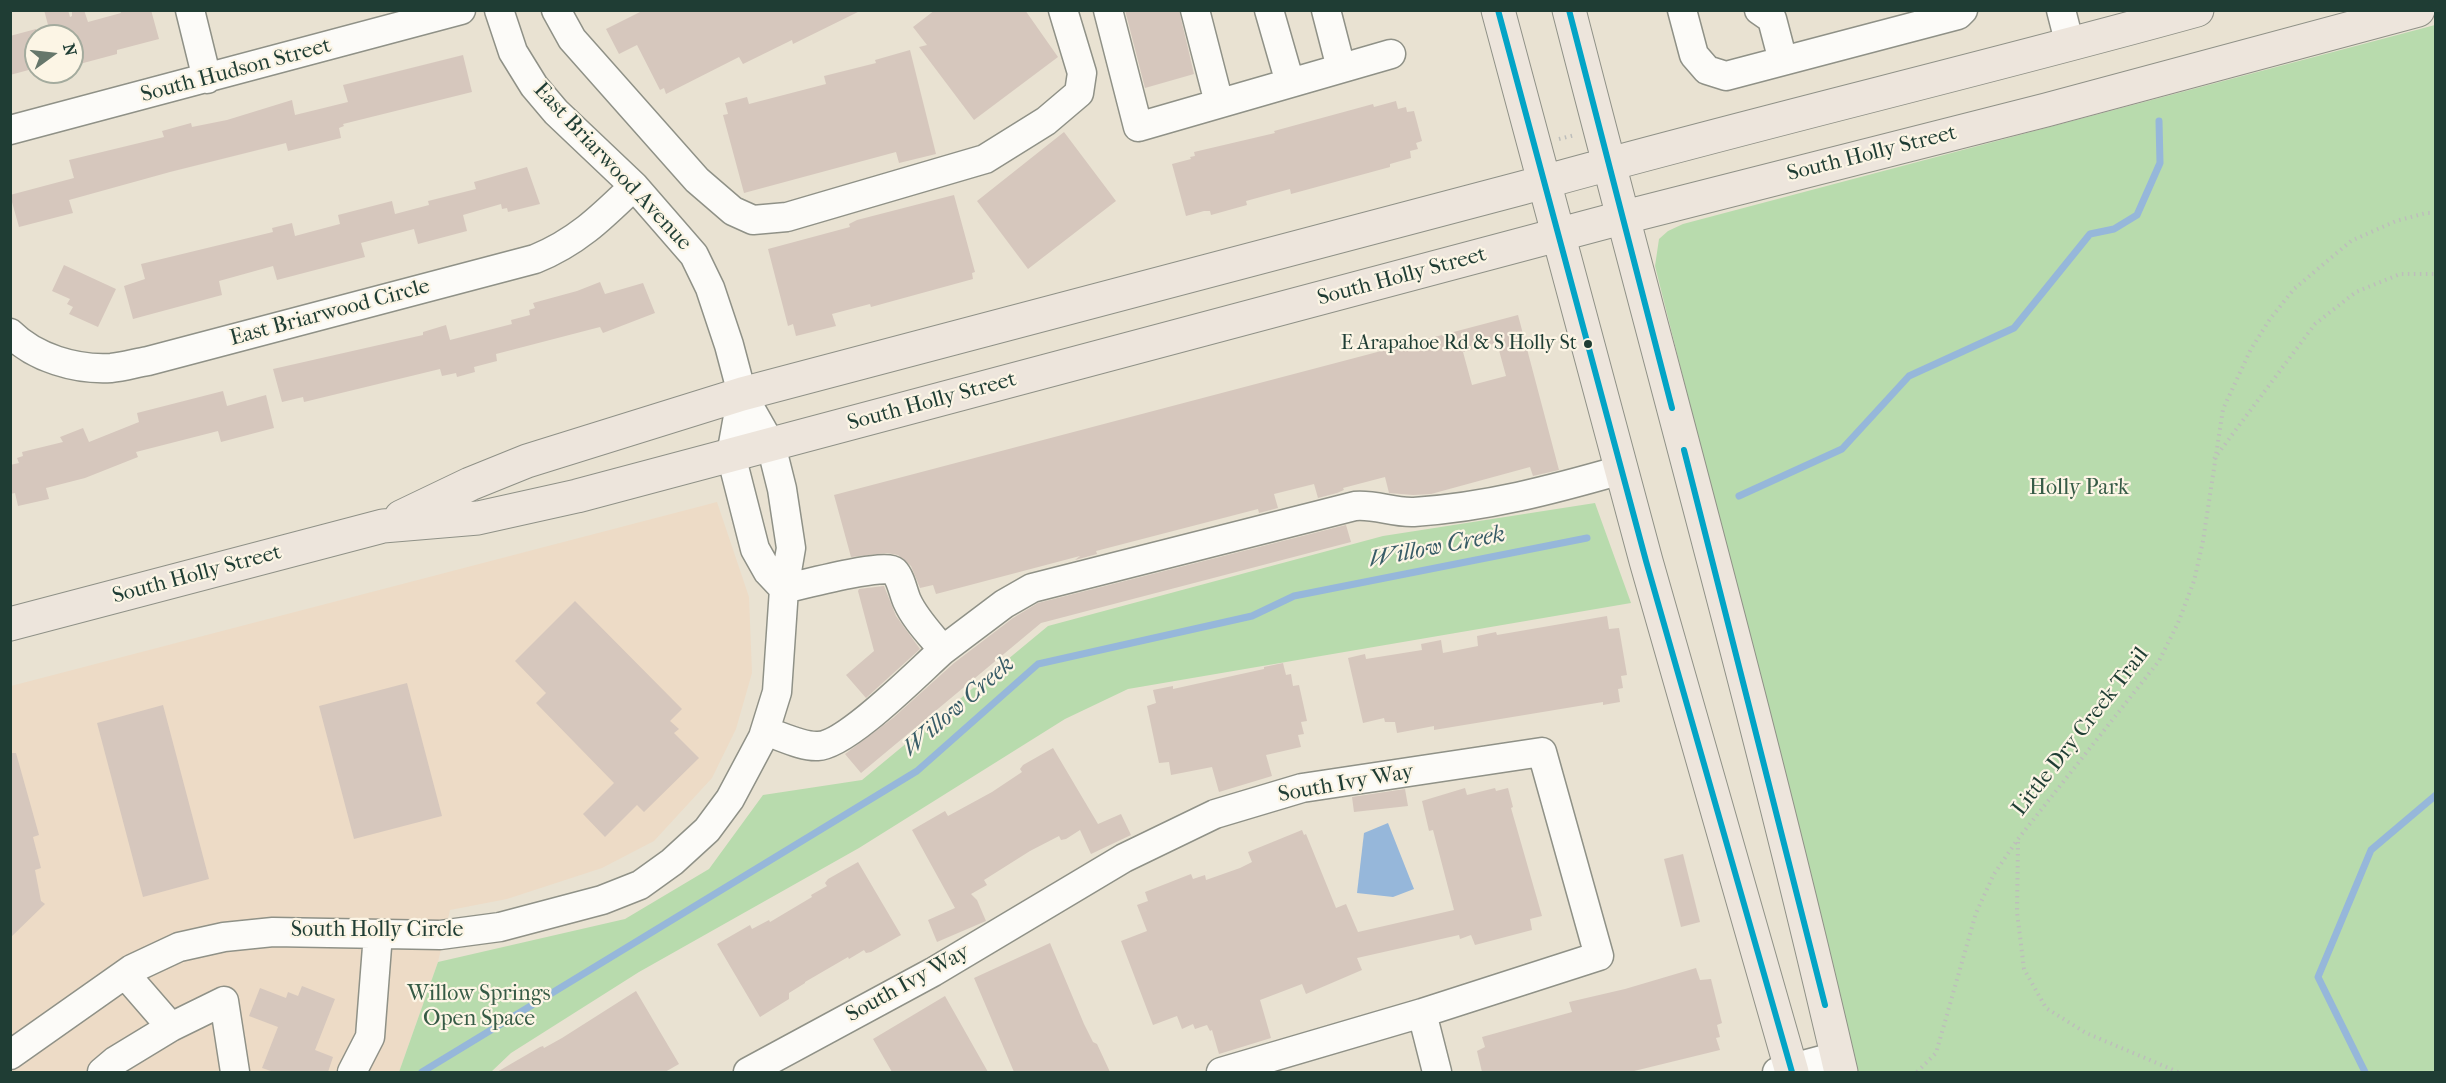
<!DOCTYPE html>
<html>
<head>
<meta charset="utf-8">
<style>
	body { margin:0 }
	#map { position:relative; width:2446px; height:1083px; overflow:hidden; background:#e9e2d2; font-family:"IM FELL French Canon",serif }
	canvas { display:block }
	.frame { position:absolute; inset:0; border:12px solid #1f3d34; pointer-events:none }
	.north { position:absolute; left:24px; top:24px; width:60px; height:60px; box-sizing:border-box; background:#fcf5e5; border:2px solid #a4ab9e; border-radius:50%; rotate:75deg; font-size:16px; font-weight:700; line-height:24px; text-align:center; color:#1f3d34 }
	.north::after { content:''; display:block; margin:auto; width:21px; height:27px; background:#66776b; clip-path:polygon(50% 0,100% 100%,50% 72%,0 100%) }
</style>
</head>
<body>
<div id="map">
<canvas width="2446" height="1083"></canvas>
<div class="frame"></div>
<div class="north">N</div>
</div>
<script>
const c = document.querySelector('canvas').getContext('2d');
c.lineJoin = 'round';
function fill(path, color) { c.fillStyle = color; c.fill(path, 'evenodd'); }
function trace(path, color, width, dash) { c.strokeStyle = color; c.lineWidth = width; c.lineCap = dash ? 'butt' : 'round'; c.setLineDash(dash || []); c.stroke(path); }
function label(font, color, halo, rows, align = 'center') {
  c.font = font + ' "IM FELL French Canon",serif'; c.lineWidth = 4.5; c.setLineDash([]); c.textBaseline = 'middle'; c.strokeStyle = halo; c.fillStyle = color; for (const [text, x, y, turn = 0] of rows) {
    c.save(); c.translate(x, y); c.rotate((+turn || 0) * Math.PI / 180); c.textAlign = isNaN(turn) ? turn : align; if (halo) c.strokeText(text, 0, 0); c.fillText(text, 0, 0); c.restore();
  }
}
fill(new Path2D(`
	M 717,502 L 749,597 L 752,673 L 736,729 L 712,778 L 654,841 L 602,868 L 507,899 L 450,910 L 438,962 L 399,1072 L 11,1072 L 11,686 Z`), '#eddbc6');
fill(new Path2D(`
	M 2435,25 L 2435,1072 L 1858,1072 L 1655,266 L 1659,239 L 1668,231 L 1683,224 Z
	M 1595,503 L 1631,603 L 1128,689 L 1065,719 L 859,848 L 639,972 L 511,1053 L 491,1072 L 399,1072 L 438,962 L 625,919 L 709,869 L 763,795 L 862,780 L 1048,626 L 1383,536 Z`), '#b8dbad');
fill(new Path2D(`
	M 1388,823 L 1414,889 L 1393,897 L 1357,893 L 1364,833 Z`), '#96b7da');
trace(new Path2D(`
	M 1739,496 L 1842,449 L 1909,376 L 2014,328 L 2090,234 L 2114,229 L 2137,215 L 2160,163 L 2159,121
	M 422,1072 L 917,771 L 1038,664 L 1252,616 L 1294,596 L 1587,538
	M 2365,1072 L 2318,977 L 2371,850 L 2436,795`), '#96b7da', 7);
fill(new Path2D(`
	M 44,10 L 68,10 L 70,17 L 72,16 L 72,10 L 84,10 L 88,22 L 121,13 L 120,10 L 151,10 L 159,39 L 117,50 L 117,54 L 72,66 L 72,36 L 51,36 Z
	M 644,10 L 862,10 L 793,44 L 792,40 L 743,64 L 739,57 L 666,94 L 664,88 L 660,90 L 637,45 L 619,54 L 606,29 Z
	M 935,10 L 1025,10 L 1058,57 L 974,120 L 919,47 L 927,45 L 913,27 Z
	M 1125,10 L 1179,10 L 1194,74 L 1145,88 Z
	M 36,29 L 36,68 L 10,75 L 10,36 Z
	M 910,50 L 936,154 L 899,163 L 896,152 L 744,193 L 723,115 L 728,114 L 725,103 L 747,97 L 749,104 L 826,84 L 824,76 L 876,63 L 875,60 Z
	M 463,55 L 472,92 L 343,124 L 344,126 L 339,128 L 341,138 L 288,151 L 286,143 L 170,172 L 69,200 L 73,213 L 19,227 L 10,195 L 74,178 L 69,160 L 164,137 L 162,131 L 191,123 L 192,127 L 227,120 L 292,100 L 295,115 L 348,102 L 343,85 Z
	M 1396,101 L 1398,109 L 1406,107 L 1407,112 L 1414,111 L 1422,141 L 1416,143 L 1418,149 L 1410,151 L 1411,158 L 1390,164 L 1390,167 L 1291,194 L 1290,189 L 1246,201 L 1247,205 L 1211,215 L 1210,211 L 1204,211 L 1186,216 L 1172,164 L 1191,159 L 1190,157 L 1195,156 L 1194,152 L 1275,133 L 1274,131 L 1373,104 L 1374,107 Z
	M 1064,132 L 1116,201 L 1028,269 L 977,201 Z
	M 527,167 L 540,204 L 508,212 L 507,208 L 502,209 L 501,204 L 463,215 L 467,231 L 418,244 L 414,229 L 361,243 L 365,257 L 277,280 L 273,266 L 219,281 L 222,295 L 133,319 L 124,286 L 145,279 L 141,264 L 273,232 L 272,228 L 292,223 L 295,236 L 340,224 L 338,215 L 392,201 L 395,214 L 429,205 L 428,201 L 476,189 L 474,182 Z
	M 954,195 L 975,272 L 972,273 L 973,279 L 871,307 L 870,304 L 832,314 L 836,326 L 796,336 L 793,324 L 788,326 L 768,249 L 850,227 L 849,224 L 857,220 Z
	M 64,265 L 116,289 L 98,327 L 69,314 L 73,307 L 67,304 L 70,299 L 52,291 Z
	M 600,282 L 605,294 L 643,283 L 655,313 L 603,333 L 600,327 L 496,354 L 497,361 L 474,367 L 475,372 L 457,377 L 456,373 L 442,376 L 440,369 L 304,402 L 303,397 L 282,402 L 273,369 L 423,335 L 423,332 L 446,325 L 450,340 L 512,324 L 511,320 L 530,315 L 529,310 L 535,308 L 533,303 L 577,291 Z
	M 1518,315 L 1559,470 L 1533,476 L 1530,467 L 1431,494 L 1413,495 L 1389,493 L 1385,477 L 1343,488 L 1344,490 L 1337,493 L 1318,498 L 1314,484 L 1274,494 L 1278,508 L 1259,513 L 1258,509 L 1096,551 L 1097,554 L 1075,560 L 1080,556 L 936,594 L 933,585 L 920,588 L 911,566 L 898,555 L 887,553 L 851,557 L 834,495 ZM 1497,343 L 1506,376 L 1472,385 L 1463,352 Z
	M 223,391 L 227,406 L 266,395 L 274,428 L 221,442 L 218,431 L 136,452 L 138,457 L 85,478 L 46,488 L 49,499 L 18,506 L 15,493 L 10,494 L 10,465 L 19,463 L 17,458 L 23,456 L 22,452 L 63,442 L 60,437 L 83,428 L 89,442 L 139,422 L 137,413 Z
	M 1346,525 L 1351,542 L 1041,623 L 861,773 L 845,754 L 893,718 L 954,663 L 1013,618 L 1038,603 Z
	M 884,586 L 896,616 L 920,649 L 866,698 L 846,675 L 874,651 L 858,591 L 859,589 Z
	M 575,601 L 682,709 L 670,721 L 679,729 L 674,733 L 699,758 L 644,812 L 637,805 L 605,837 L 583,814 L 614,783 L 536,703 L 546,693 L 515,661 Z
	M 1607,616 L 1609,629 L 1619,628 L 1627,675 L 1621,676 L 1623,688 L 1618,689 L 1620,702 L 1603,705 L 1603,702 L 1434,730 L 1434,726 L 1397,733 L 1395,722 L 1385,722 L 1384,718 L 1363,723 L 1348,658 L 1365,654 L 1366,659 L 1422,650 L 1421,644 L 1441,640 L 1443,653 L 1478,646 L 1477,636 L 1496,632 L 1497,635 Z
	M 1283,663 L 1286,675 L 1291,674 L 1293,686 L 1299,685 L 1307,721 L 1301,722 L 1304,734 L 1298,735 L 1301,747 L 1266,755 L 1272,776 L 1219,792 L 1212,767 L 1171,775 L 1169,762 L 1159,763 L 1147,706 L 1156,703 L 1153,690 L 1173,686 L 1173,689 L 1264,669 L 1264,667 Z
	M 407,683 L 442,816 L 354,839 L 319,706 Z
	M 163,705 L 209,879 L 143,897 L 97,723 Z
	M 1053,748 L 1098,824 L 1121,814 L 1131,835 L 1091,854 L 1080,830 L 1066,839 L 1061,840 L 1059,836 L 1030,851 L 984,880 L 987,885 L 971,894 L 977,900 L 986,921 L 937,942 L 928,920 L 955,908 L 912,830 L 945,811 L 948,816 L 992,792 L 1022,772 L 1020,769 L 1023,765 Z
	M 10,753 L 16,753 L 39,835 L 33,837 L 41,868 L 35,870 L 41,901 L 45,904 L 10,938 Z
	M 1465,788 L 1467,795 L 1495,788 L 1496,791 L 1508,788 L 1513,807 L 1511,808 L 1542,916 L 1530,919 L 1532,930 L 1475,945 L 1471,935 L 1460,939 L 1459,935 L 1357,958 L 1362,970 L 1306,994 L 1302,984 L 1260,1000 L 1271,1038 L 1219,1054 L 1212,1030 L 1210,1031 L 1207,1025 L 1195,1029 L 1193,1024 L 1182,1029 L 1177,1016 L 1153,1025 L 1121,941 L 1147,931 L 1137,905 L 1148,901 L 1145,892 L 1191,874 L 1193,879 L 1205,875 L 1206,880 L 1240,868 L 1252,862 L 1248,852 L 1302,830 L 1304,835 L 1306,834 L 1336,908 L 1346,904 L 1358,932 L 1454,910 L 1433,830 L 1429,831 L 1422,801 Z
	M 1405,789 L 1408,806 L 1354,812 L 1352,797 Z
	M 1683,854 L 1700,922 L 1681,927 L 1664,859 Z
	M 858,862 L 901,935 L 871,952 L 866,953 L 864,950 L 849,959 L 848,957 L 805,982 L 805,983 L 789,993 L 789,999 L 760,1017 L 717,944 L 750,925 L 752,929 L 769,920 L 770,922 L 812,897 L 811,895 L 827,886 L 825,883 L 828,879 Z
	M 1050,943 L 1084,1024 L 1093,1042 L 1097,1044 L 1110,1072 L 1014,1072 L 974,978 Z
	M 1696,968 L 1700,980 L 1711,979 L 1722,1023 L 1717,1025 L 1720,1037 L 1716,1038 L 1720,1050 L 1630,1072 L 1482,1072 L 1477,1051 L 1485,1047 L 1482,1037 L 1572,1012 L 1569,1002 L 1625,989 Z
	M 302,986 L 335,999 L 315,1050 L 333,1057 L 328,1072 L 274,1072 L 262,1068 L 278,1027 L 249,1016 L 260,988 L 286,998 L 288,992 L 298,996 Z
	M 636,991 L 679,1064 L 665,1072 L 497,1072 L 540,1047 L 543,1046 L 544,1048 L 562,1038 Z
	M 945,996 L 988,1072 L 892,1072 L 873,1039 Z`), '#d6c7bd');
const minor = new Path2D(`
	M 190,10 L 207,79
	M 556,10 L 572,39 L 697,180 L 733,211 L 753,220 L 787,217 L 985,159 L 1046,121 L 1079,93 L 1082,73 L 1063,10
	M 1108,10 L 1138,127 L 1391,54
	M 1195,10 L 1219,103
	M 1269,10 L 1290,83
	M 1326,10 L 1341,68
	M 1682,10 L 1694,55 L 1707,70 L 1726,76 L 1958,15 L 1963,10
	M 1759,10 L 1772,19 L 1783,61
	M 2061,10 L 2070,45
	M 10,130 L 461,10
	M 10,333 C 35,358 76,370 111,368 C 123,367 136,363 148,361 L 535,259 C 577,242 602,217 634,186
	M 742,394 L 731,455 L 755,549 L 768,572 L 784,589
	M 784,589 C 801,585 885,563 894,571 C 901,578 903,592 907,601 C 915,619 931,635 943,650 L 1004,604 L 1032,588 L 1355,506 C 1375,504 1393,513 1414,512 C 1487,507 1551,490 1621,470
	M 765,731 C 781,736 802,747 818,746 C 847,745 919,671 943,650
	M 125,974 L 171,1027 L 224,1001 L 235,1072
	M 1422,1013 L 1437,1072
	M 10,1055 L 132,969 L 179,947 L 224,937 L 273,932 L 440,935 L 500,927 L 602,900 L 640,885 L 672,862 L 707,830 L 730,799 L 763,737 L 777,692 L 784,589 L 791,548 L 782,489 L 771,445 L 742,394 L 729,345 L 710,288 L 694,255 L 634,186 L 556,112 L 534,86 L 513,52 L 499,10
	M 102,1072 L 115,1061 L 171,1027
	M 352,1072 L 370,1037 L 378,934
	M 748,1072 L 933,972 L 1124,858 L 1215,814 L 1302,788 L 1542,752 L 1599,956 L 1422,1013 L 1221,1072
	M 1777,1072 L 1837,1056`);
const major = new Path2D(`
	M 1498,10 L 1646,561 L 1792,1072
	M 1569,10 C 1660,364 1759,717 1841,1072
	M 401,517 L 470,484 L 527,461 L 742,394 L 1522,188 C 1746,125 1973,72 2197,10
	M 10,624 L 383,526 L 478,518 L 577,496 L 1621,218 L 2046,110 L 2418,10`);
trace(minor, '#8f9187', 31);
trace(major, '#8f9187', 35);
trace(new Path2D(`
	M 1559,139 L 1575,135
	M 2214,459 L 2315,324 L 2356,292 L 2400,274 L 2436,274
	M 2018,842 L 2017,912 L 2024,969 L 2046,1008 L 2086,1033 L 2178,1072
	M 1917,1072 L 1936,1053 L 1976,913 L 1994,874 L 2018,839 L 2159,661 L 2178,623 L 2194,581 L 2203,541 L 2223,409 L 2251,349 L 2270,319 L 2294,289 L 2351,241 L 2396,221 L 2426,213 L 2436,213`), '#bdbebb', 4, [1.5, 4.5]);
trace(minor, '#fcfbf8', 28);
trace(major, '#ede5dc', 33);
trace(new Path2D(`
	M 1498,10 L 1646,561 L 1792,1072
	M 1569,10 L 1672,408
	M 1684,450 L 1825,1005`), '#02a4c6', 6);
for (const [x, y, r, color] of [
	[1588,344,5,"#1f3d34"]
]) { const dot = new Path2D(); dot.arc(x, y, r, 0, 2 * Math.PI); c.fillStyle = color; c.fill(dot); trace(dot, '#fcf5e5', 2); }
label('20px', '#1f3d34', '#fcf5e5', [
	["E Arapahoe Rd & S Holly St",1577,344]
], 'right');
label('22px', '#1f3d34', '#fcf5e5', [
	["South Hudson Street",236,71,-15],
	["South Holly Street",1872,154,-14],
	["East Briarwood Avenue",612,167,47],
	["South Holly Street",1402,277,-15],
	["East Briarwood Circle",330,313,-15],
	["South Holly Street",932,402,-15],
	["South Holly Street",197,575,-15],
	["Little Dry Creek Trail",2081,732,-52],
	["South Ivy Way",1346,784,-10],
	["South Holly Circle",377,931],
	["South Ivy Way",908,984,-29]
]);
label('22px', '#365b46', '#fcf5e5', [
	["Holly Park",2079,489],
	["Willow Springs",479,995],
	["Open Space",479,1020]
]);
label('italic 24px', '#385c67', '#fcf5e5', [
	["Willow Creek",1437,548,-11],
	["Willow Creek",959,707,-41]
]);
</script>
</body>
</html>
